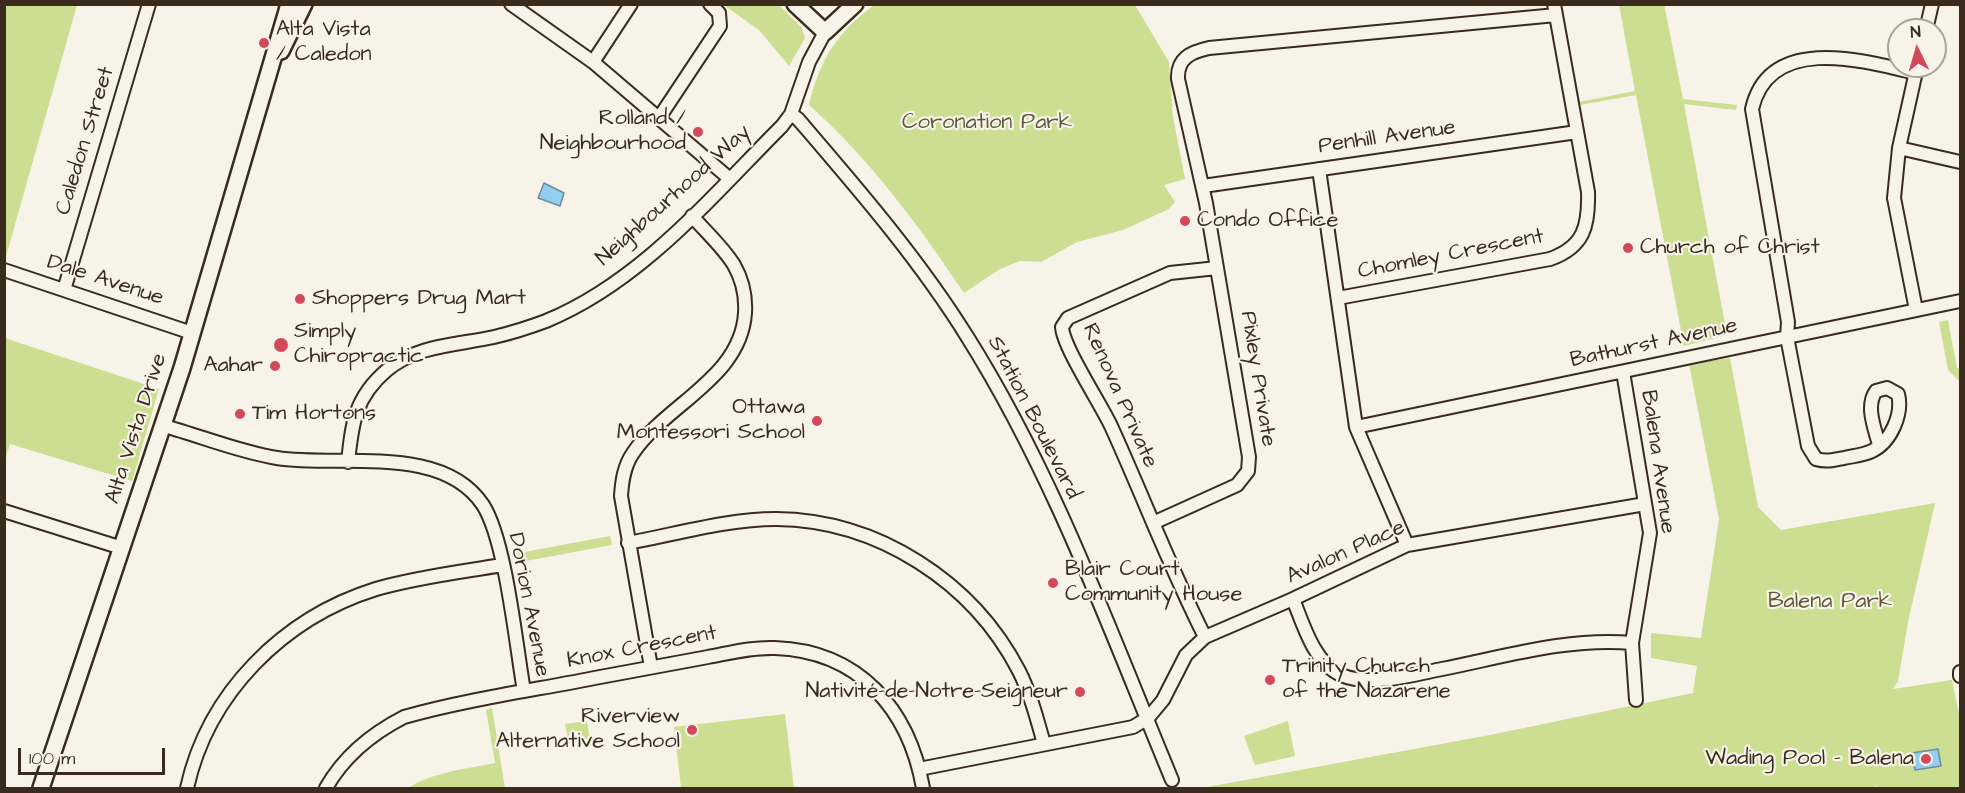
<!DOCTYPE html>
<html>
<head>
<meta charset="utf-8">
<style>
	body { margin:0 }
	#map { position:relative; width:1965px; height:793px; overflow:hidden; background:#f7f3e8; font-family:"Architects Daughter",sans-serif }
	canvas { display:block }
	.frame { position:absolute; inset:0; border:6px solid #3b2a1e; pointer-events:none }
	.north { position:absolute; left:1887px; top:18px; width:60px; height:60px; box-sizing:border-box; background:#f7f3e8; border:2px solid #aca397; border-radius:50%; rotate:355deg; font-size:16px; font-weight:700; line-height:24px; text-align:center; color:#3b2a1e }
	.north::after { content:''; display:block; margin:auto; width:21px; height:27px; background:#d1495b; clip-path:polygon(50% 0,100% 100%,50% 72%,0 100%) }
	.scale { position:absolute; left:18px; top:748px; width:147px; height:27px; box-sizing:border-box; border:3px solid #3b2a1e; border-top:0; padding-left:8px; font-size:18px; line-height:21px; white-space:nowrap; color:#3b2a1e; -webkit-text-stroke:4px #f7f3e8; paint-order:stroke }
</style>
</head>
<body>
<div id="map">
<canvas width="1965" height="793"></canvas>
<div class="frame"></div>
<div class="north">N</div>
<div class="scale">100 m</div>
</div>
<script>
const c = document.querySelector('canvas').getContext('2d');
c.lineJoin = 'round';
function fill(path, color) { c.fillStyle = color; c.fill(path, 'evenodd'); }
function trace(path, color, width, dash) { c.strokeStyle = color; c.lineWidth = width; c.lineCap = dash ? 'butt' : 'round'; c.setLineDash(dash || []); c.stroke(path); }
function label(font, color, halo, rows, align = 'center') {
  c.font = font + ' "Architects Daughter",sans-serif'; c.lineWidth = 4.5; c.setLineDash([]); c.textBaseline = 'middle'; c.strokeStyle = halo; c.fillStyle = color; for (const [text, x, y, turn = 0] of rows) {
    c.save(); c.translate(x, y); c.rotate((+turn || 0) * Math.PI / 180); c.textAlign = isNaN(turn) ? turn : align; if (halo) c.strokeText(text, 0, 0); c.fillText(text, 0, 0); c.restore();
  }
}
fill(new Path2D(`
	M 5,4 L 77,5 L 5,260 L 4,5 Z
	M 876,4 L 1135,5 L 1169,62 L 1173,117 L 1185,179 L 1164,185 L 1175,202 L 1169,209 L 1123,230 L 1077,242 L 1041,262 L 1020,261 L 1000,269 L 964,293 C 919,226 870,159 809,105 C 819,61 838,30 876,4 Z
	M 1664,4 L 1683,99 L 1737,105 L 1736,110 L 1684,104 L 1727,335 L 1684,346 L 1636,95 L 1580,105 L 1579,102 L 1635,91 L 1619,5 Z
	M 724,5 L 779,5 L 802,28 L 805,38 L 789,66 L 760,31 Z
	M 1948,320 L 1957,368 L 1960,368 L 1960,382 L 1948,370 L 1939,322 Z
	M 5,338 L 159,389 L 132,481 L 10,444 L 5,460 Z
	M 1730,358 L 1758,507 L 1781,530 L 1935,503 L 1908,622 L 1898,681 L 1893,689 L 1952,680 L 1960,719 L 1960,788 L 1878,788 L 1875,785 L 1875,788 L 1202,788 L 1490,735 L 1693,693 L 1697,666 L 1651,658 L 1651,633 L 1701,638 L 1719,519 L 1689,364 Z
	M 610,536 L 612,545 L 515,563 L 514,554 Z
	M 492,708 L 505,788 L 408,788 C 433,772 466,769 495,763 L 486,710 Z
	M 785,714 L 794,788 L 681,788 L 674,727 Z
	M 587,721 L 590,740 L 569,744 L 565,724 Z
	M 1288,721 L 1295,756 L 1255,765 L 1244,736 Z`), '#ccde92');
const water = new Path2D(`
	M 544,183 L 564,193 L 560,206 L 538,198 Z
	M 1938,749 L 1941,766 L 1915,770 L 1912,753 Z`);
fill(water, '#91cef2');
trace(water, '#6f8c9d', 1.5);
const minor = new Path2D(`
	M 511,4 L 593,62 L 730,179
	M 1926,30 L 1932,4
	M 593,62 L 631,4
	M 791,114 L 798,119 C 858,189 919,259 968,338 C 1054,475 1110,631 1172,780
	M 659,118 L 720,26 L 719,13 L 710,4
	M 1899,148 L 1960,162
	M 1319,169 L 1356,427 L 1407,545
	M 1203,186 L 1577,132
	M 4,270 L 192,333
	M 64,290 L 149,4
	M 1338,298 L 1550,259 C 1584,247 1589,226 1588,192 L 1554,4
	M 1916,310 L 1894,198 L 1899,148 L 1917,67
	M 1623,372 L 1650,533 L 1632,643 L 1636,700
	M 164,426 C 201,436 239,452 277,458 C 340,468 442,443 483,505 C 506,541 516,646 524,691
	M 1356,427 L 1960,301
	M 1879,445 C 1875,429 1865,406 1876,391 L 1887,388 L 1898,394 C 1903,414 1891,442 1872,451 C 1864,455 1853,456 1844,458 C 1834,460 1826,462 1816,459 L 1808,446 L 1787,337 L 1788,322 L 1752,109 C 1769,34 1863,60 1915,73
	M 348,462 C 352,423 355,397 387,370 C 416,345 458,345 494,337 C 511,333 530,327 546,321 C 641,282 711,197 782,126 L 791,114 L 809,62 L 825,32
	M 4,511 L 122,548
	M 1153,523 L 1237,485 L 1248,471 L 1249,457 L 1206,203 L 1178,79 C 1177,58 1191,52 1209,48 L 1556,15
	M 628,543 C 677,534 727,519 776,519 C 878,520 973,582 1019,671 C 1031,695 1037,719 1044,744
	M 1293,599 C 1303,624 1314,663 1341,675 C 1370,687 1412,675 1442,669 C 1503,657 1569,637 1632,643
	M 1205,637 C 1170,568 1143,496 1111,426 C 1101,404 1063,347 1062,327 L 1068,318 L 1170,273 L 1217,268
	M 651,667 L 621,496 C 622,481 624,466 633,453 C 666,404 741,378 745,313 C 746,297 742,279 734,265 C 723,247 706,232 692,216
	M 1960,672 L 1960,676
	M 919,769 L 1133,727 L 1148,718 L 1163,700 L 1186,655 L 1205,637 L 1293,599 L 1407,545 L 1645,504
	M 187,788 C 208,693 283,618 376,589 C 417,577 461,572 502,565
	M 326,788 C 344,756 371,734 404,717 C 468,699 535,690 600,677 C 636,670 672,664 708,657 C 730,653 752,647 775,648 C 859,651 909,709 923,788`);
const tertiary = new Path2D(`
	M 795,4 L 825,32 L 855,4
	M 281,51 L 304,4
	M 41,788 L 182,368 L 289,4`);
trace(minor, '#3b2a1e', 16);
trace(tertiary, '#3b2a1e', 20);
trace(minor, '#f7f3e8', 12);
trace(tertiary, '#f7f3e8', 15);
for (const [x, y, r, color] of [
	[264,43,6,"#d1495b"],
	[698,132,6,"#d1495b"],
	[1185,221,6,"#d1495b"],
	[1628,248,6,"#d1495b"],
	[300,299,6,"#d1495b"],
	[281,345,8,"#d1495b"],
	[275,366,6,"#d1495b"],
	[240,414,6,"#d1495b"],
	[817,421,6,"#d1495b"],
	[1053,583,6,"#d1495b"],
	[1270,680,6,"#d1495b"],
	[1080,692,6,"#d1495b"],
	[692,730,6,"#d1495b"],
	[1926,759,6,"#d1495b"]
]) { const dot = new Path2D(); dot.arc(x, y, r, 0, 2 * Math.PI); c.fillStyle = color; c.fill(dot); trace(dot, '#f7f3e8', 2); }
label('22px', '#3b2a1e', '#f7f3e8', [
	["Alta Vista",276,30],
	["/ Caledon",276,55],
	["Rolland /",686,119,"right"],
	["Neighbourhood",686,144,"right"],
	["Condo Office",1197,221],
	["Church of Christ",1640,248],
	["Shoppers Drug Mart",312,299],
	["Simply",294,332],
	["Chiropractic",294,357],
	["Aahar",263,366,"right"],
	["Ottawa",805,408,"right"],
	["Montessori School",805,433,"right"],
	["Tim Hortons",252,414],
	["Blair Court",1065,570],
	["Community House",1065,595],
	["Trinity Church",1282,667],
	["of the Nazarene",1282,692],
	["Nativité-de-Notre-Seigneur",1068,692,"right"],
	["Riverview",680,717,"right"],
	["Alternative School",680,742,"right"],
	["Wading Pool - Balena",1914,759,"right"]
], 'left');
label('22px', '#5f573b', '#f7f3e8', [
	["Coronation Park",987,123],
	["Balena Park",1830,602]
]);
label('22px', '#3b2a1e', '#f7f3e8', [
	["Penhill Avenue",1387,138,-8],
	["Caledon Street",86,141,-73],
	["Neighbourhood Way",674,196,-42],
	["Chomley Crescent",1451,255,-11],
	["Dale Avenue",105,281,18],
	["Bathurst Avenue",1654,344,-12],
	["Pixley Private",1257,379,81],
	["Renova Private",1119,396,66],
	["Station Boulevard",1033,418,63],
	["Alta Vista Drive",137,429,-72],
	["Balena Avenue",1657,462,82],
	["Avalon Place",1346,553,-24],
	["Dorion Avenue",528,605,79],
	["Knox Crescent",642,648,-11]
]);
</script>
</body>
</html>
